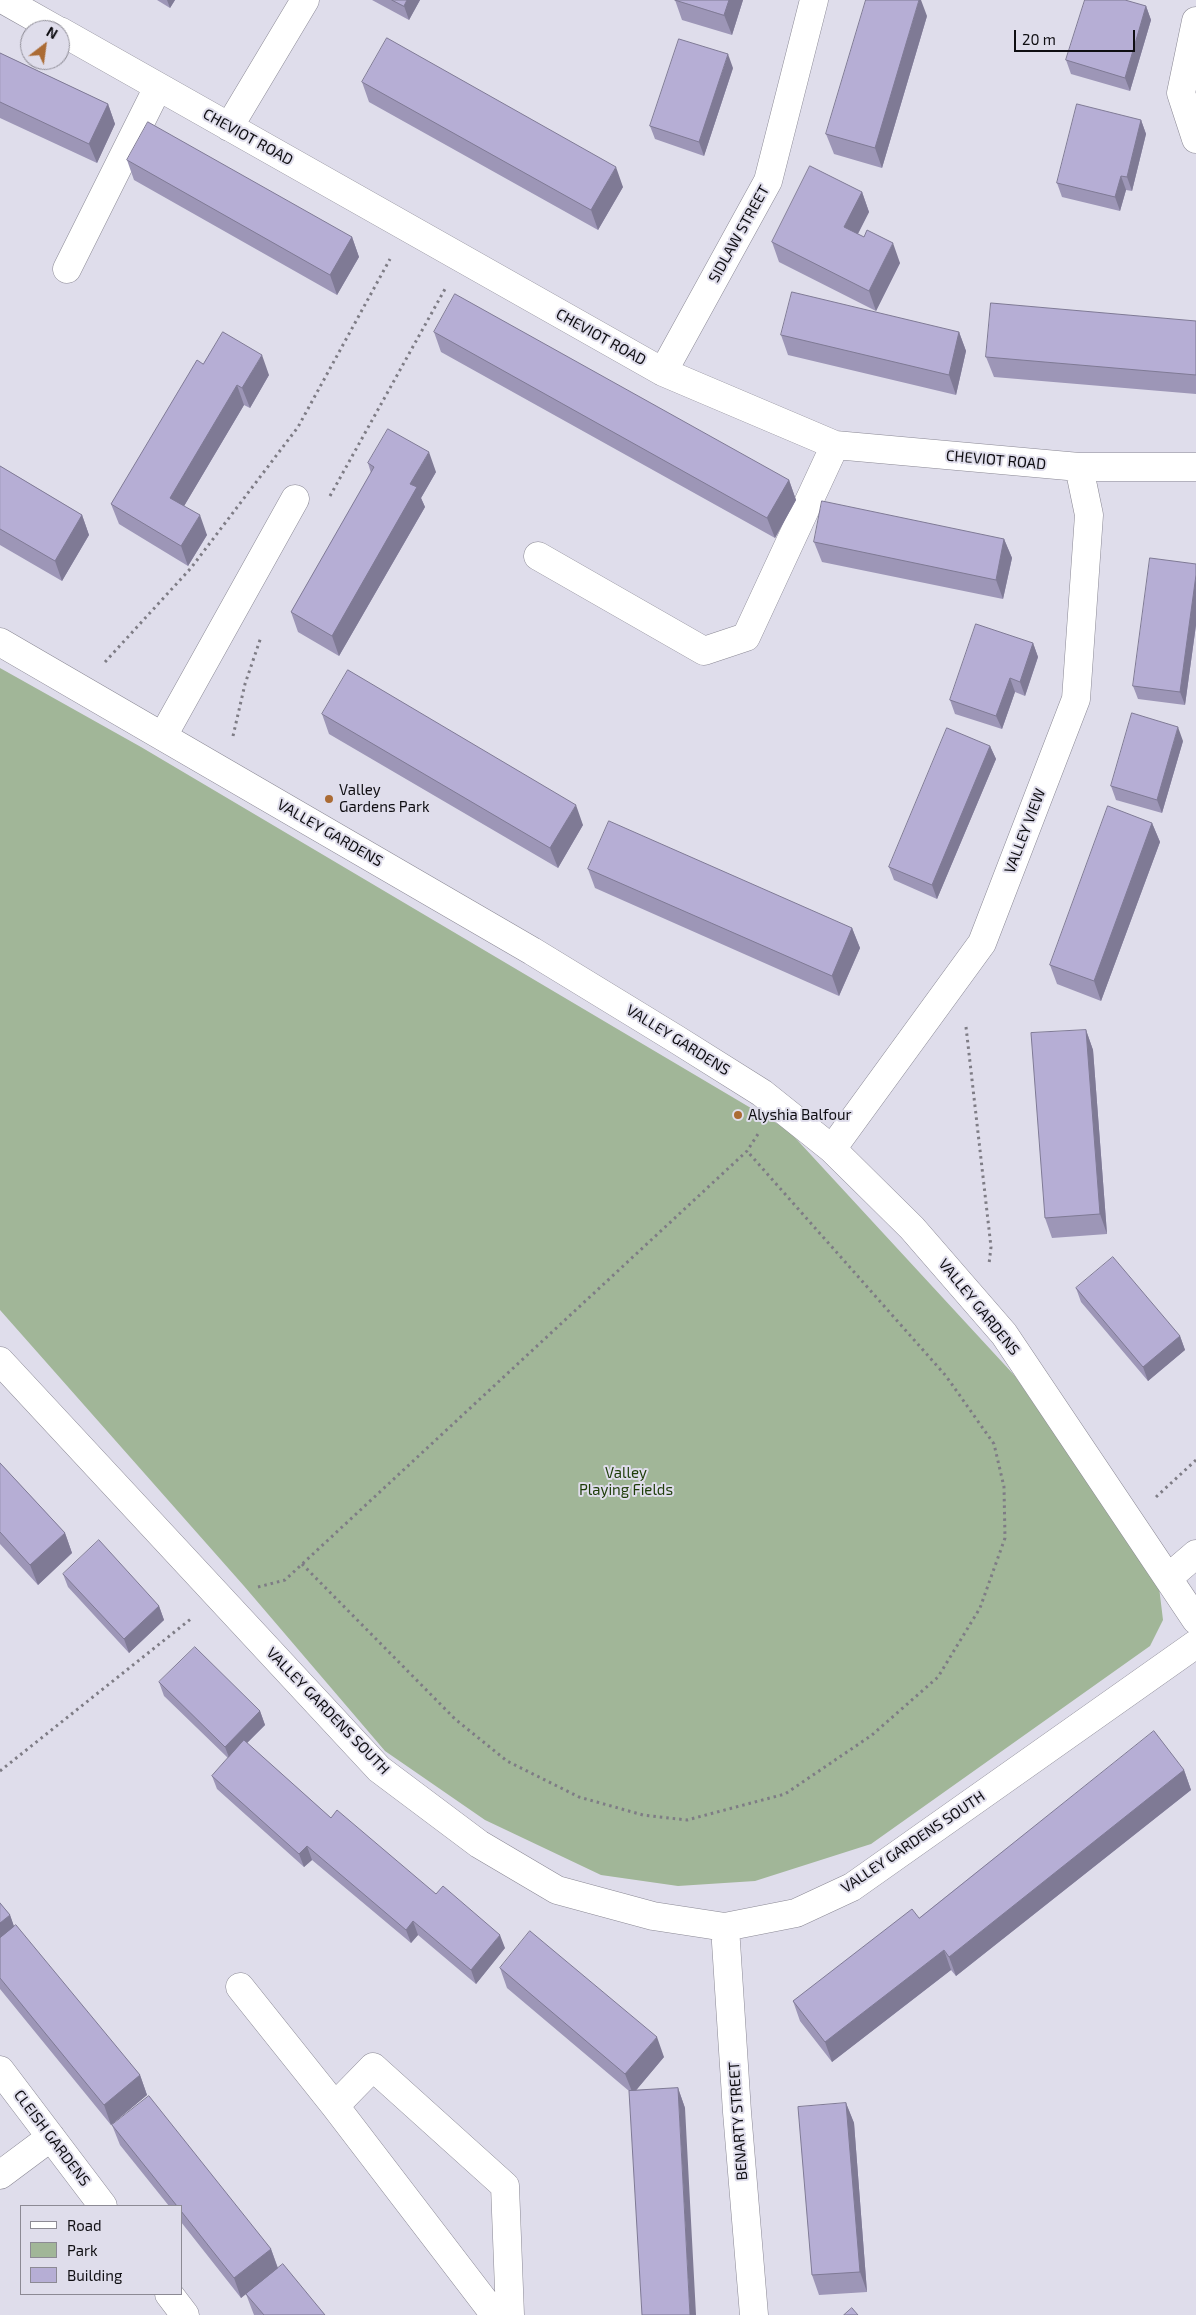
<!DOCTYPE html>
<html>
<head>
<meta charset="utf-8">
<style>
	body { margin:0 }
	#map { position:relative; width:1196px; height:2315px; overflow:hidden; background:#dfddeb; font-family:"Exo 2",sans-serif }
	canvas { display:block }
	.legend { position:absolute; left:20px; top:2205px; width:162px; height:90px; box-sizing:border-box; background:#dfddeb; border:1px solid #8c8a94; margin:0; padding:6px 9px; list-style:none; font-size:15px; color:#0f0e12 }
	.legend li { display:flex; align-items:center; gap:10px; height:25px }
	.legend b { width:25px; border:1px solid #8c8a94 }
	.north { position:absolute; left:20px; top:20px; width:50px; height:50px; box-sizing:border-box; background:#dfddeb; border:1px solid #8c8a94; border-radius:50%; rotate:30deg; font-size:14px; font-weight:700; line-height:20px; text-align:center; color:#0f0e12 }
	.north::after { content:''; display:block; margin:auto; width:18px; height:22px; background:#ab6b34; clip-path:polygon(50% 0,100% 100%,50% 72%,0 100%) }
	.scale { position:absolute; left:1014px; top:30px; width:121px; height:22px; box-sizing:border-box; border:2px solid #0f0e12; border-top:0; padding-left:6px; font-size:15px; line-height:18px; white-space:nowrap; color:#0f0e12; -webkit-text-stroke:4px #dfddeb; paint-order:stroke }
</style>
</head>
<body>
<div id="map">
<canvas width="1196" height="2315"></canvas>
<ul class="legend">
<li><b style="height:6px;background:#fff"></b>Road</li>
<li><b style="height:14px;background:#a1b698"></b>Park</li>
<li><b style="height:14px;background:#b6aed5"></b>Building</li>
</ul>
<div class="north">N</div>
<div class="scale">20 m</div>
</div>
<script>
const c = document.querySelector('canvas').getContext('2d');
c.lineJoin = 'round';
function fill(path, color) { c.fillStyle = color; c.fill(path, 'evenodd'); }
function trace(path, color, width, dash) { c.strokeStyle = color; c.lineWidth = width; c.lineCap = dash ? 'butt' : 'round'; c.setLineDash(dash || []); c.stroke(path); }
function label(font, color, halo, rows, align = 'center') {
  c.font = font + ' "Exo 2",sans-serif'; c.lineWidth = 4; c.setLineDash([]); c.textBaseline = 'middle'; c.strokeStyle = halo; c.fillStyle = color; for (const [text, x, y, turn = 0] of rows) {
    c.save(); c.translate(x, y); c.rotate((+turn || 0) * Math.PI / 180); c.textAlign = isNaN(turn) ? turn : align; if (halo) c.strokeText(text, 0, 0); c.fillText(text, 0, 0); c.restore();
  }
}
fill(new Path2D(`
	M 0,668 L 141,747 L 788,1130 L 1015,1376 L 1159,1587 L 1163,1620 L 1150,1646 L 871,1844 L 755,1881 L 678,1886 L 601,1875 L 485,1820 L 385,1751 L 244,1586 L 0,1310 Z`), '#a1b698');
const minor = new Path2D(`
	M 4,0 L 57,30
	M 1196,21 L 1181,93 L 1196,139
	M 60,31 L 663,372 L 835,445 L 1079,467 L 1196,467
	M 229,127 L 305,0
	M 67,269 L 158,87
	M 663,372 L 768,181 L 814,0
	M 538,556 L 704,651 L 746,637 L 835,445
	M 0,642 L 532,951 L 676,1039 L 762,1093 L 832,1149 L 912,1228 L 1004,1334 L 1196,1620
	M 163,736 L 295,499
	M 832,1149 L 982,943 L 1076,699 L 1089,515 L 1079,467
	M 0,1361 L 379,1769 L 479,1844 L 557,1890 L 653,1916 L 725,1927 L 796,1913 L 852,1887 L 1196,1644
	M 1168,1578 L 1196,1554
	M 725,1927 L 737,2112 L 754,2315
	M 240,1987 L 335,2106 L 495,2315
	M 0,2070 L 103,2206
	M 335,2106 L 373,2067 L 505,2186 L 510,2315
	M 0,2175 L 51,2137
	M 169,2294 L 185,2315`);
trace(minor, '#8a8894', 29);
trace(new Path2D(`
	M 330,496 L 445,289
	M 105,662 L 191,568 L 298,427 L 390,259
	M 233,736 L 245,684 L 261,637
	M 966,1027 L 991,1247 L 989,1264
	M 1156,1497 L 1196,1460
	M 302,1564 L 455,1719 L 507,1761 L 579,1797 L 643,1815 L 687,1820 L 785,1794 L 872,1735 L 938,1677 L 980,1608 L 1005,1538 L 1004,1487 L 994,1444 L 946,1376 L 747,1151
	M 258,1587 L 285,1580 L 747,1151 L 758,1134
	M 0,1771 L 192,1618`), '#7e7c85', 3, [2.5, 4]);
trace(minor, '#fff', 28);
fill(new Path2D(`
	M 157,0 L 175,0 L 170,8 Z
	M 372,0 L 420,0 L 409,20 Z
	M 675,0 L 743,0 L 732,35 L 682,20 Z
	M 1146,6 L 1151,20 L 1130,91 L 1071,74 L 1066,60 Z
	M 927,16 L 882,168 L 834,154 L 826,134 Z
	M 0,53 L 108,104 L 115,124 L 97,163 L 0,118 Z
	M 733,68 L 704,156 L 655,139 L 650,126 Z
	M 362,82 L 623,187 L 598,230 L 369,102 Z
	M 1141,120 L 1146,134 L 1132,191 L 1126,190 L 1120,211 L 1062,197 L 1057,183 Z
	M 127,160 L 352,237 L 359,257 L 337,295 L 134,180 Z
	M 862,192 L 869,212 L 858,234 L 900,263 L 876,311 L 779,262 L 772,242 Z
	M 1196,321 L 1196,394 L 994,377 L 986,357 Z
	M 434,332 L 789,480 L 796,500 L 775,538 L 441,352 Z
	M 959,332 L 966,351 L 956,395 L 788,355 L 781,335 Z
	M 203,364 L 269,375 L 250,408 L 244,405 L 184,506 L 207,535 L 188,566 L 119,524 L 111,504 Z
	M 368,463 L 436,472 L 421,498 L 425,507 L 339,656 L 298,632 L 291,612 L 371,473 Z
	M 0,466 L 82,515 L 89,535 L 62,581 L 0,545 Z
	M 1004,539 L 1012,558 L 1003,599 L 822,562 L 814,542 Z
	M 1196,564 L 1196,625 L 1185,705 L 1138,699 L 1133,686 Z
	M 1033,643 L 1038,657 L 1025,696 L 1015,692 L 1002,729 L 955,714 L 950,700 Z
	M 322,714 L 583,825 L 558,868 L 329,734 Z
	M 1183,741 L 1162,813 L 1116,800 L 1111,786 Z
	M 990,746 L 996,759 L 937,899 L 894,880 L 889,867 Z
	M 1152,823 L 1160,842 L 1101,1001 L 1057,984 L 1050,965 Z
	M 588,869 L 852,928 L 860,948 L 839,996 L 595,888 Z
	M 1086,1030 L 1093,1050 L 1107,1234 L 1052,1238 L 1045,1218 Z
	M 1076,1288 L 1180,1336 L 1185,1350 L 1148,1381 L 1081,1302 Z
	M 0,1463 L 65,1533 L 72,1553 L 38,1585 L 0,1544 Z
	M 63,1574 L 159,1606 L 164,1620 L 129,1653 L 68,1587 Z
	M 159,1682 L 260,1711 L 265,1725 L 247,1743 L 331,1818 L 436,1894 L 505,1948 L 476,1984 L 418,1935 L 411,1943 L 312,1860 L 304,1867 L 217,1789 L 212,1776 L 228,1758 L 164,1696 Z
	M 1184,1770 L 1191,1790 L 956,1976 L 951,1970 L 832,2062 L 800,2021 L 793,2001 L 919,1918 Z
	M 0,1903 L 10,1915 L 14,1927 L 140,2075 L 147,2095 L 111,2125 L 0,1989 Z
	M 500,1968 L 664,2057 L 636,2090 L 678,2088 L 685,2108 L 629,2091 L 507,1988 Z
	M 846,2103 L 854,2123 L 867,2292 L 819,2295 L 812,2275 Z
	M 112,2125 L 271,2249 L 278,2268 L 325,2315 L 254,2315 L 246,2294 L 248,2292 L 241,2298 L 181,2222 L 181,2206 L 169,2206 L 120,2145 Z`), '#9d96b7');
fill(new Path2D(`
	M 167,0 L 175,0 L 170,8 Z
	M 407,0 L 420,0 L 409,20 L 404,6 Z
	M 729,0 L 743,0 L 732,35 L 724,15 Z
	M 919,0 L 921,0 L 927,16 L 882,168 L 875,148 Z
	M 1146,6 L 1151,20 L 1130,91 L 1125,78 Z
	M 728,54 L 733,68 L 704,156 L 699,142 Z
	M 108,104 L 115,124 L 97,163 L 89,144 Z
	M 1141,120 L 1146,134 L 1132,191 L 1127,177 Z
	M 616,167 L 623,187 L 598,230 L 591,210 Z
	M 1121,176 L 1126,190 L 1120,211 L 1115,197 Z
	M 862,192 L 869,212 L 851,247 L 844,227 Z
	M 352,237 L 359,257 L 337,295 L 330,275 Z
	M 893,243 L 900,263 L 876,311 L 869,291 Z
	M 959,332 L 966,351 L 956,395 L 949,375 Z
	M 262,355 L 269,375 L 250,408 L 242,388 Z
	M 237,385 L 244,405 L 177,518 L 170,498 Z
	M 429,452 L 436,472 L 421,498 L 425,507 L 339,656 L 332,636 L 410,484 Z
	M 789,480 L 796,500 L 775,538 L 767,518 Z
	M 82,515 L 89,535 L 62,581 L 55,561 Z
	M 200,515 L 207,535 L 188,566 L 181,546 Z
	M 1004,539 L 1012,558 L 1003,599 L 996,580 Z
	M 1196,575 L 1196,625 L 1185,705 L 1180,692 Z
	M 1033,643 L 1038,657 L 1025,696 L 1020,682 Z
	M 1010,678 L 1015,692 L 1002,729 L 996,716 Z
	M 1178,727 L 1183,741 L 1162,813 L 1157,800 Z
	M 990,746 L 996,759 L 937,899 L 932,885 Z
	M 576,805 L 583,825 L 558,868 L 550,848 Z
	M 1152,823 L 1160,842 L 1101,1001 L 1094,981 Z
	M 852,928 L 860,948 L 839,996 L 832,976 Z
	M 1086,1030 L 1093,1050 L 1107,1234 L 1100,1214 Z
	M 1180,1336 L 1185,1350 L 1148,1381 L 1143,1367 Z
	M 65,1533 L 72,1553 L 38,1585 L 30,1565 Z
	M 159,1606 L 164,1620 L 129,1653 L 124,1639 Z
	M 260,1711 L 265,1725 L 230,1760 L 225,1747 Z
	M 1184,1770 L 1191,1790 L 956,1976 L 949,1957 Z
	M 307,1846 L 312,1860 L 304,1867 L 299,1854 Z
	M 10,1915 L 15,1929 L 0,1941 L 0,1923 Z
	M 413,1921 L 418,1935 L 411,1943 L 406,1930 Z
	M 500,1935 L 505,1948 L 476,1984 L 471,1970 Z
	M 944,1950 L 951,1970 L 832,2062 L 825,2042 Z
	M 657,2037 L 664,2057 L 633,2094 L 625,2074 Z
	M 140,2075 L 147,2095 L 111,2125 L 104,2105 Z
	M 678,2088 L 685,2108 L 696,2315 L 690,2315 Z
	M 846,2103 L 854,2123 L 867,2292 L 860,2272 Z
	M 271,2249 L 278,2269 L 241,2298 L 234,2278 Z`), '#7f7a95');
const building = new Path2D(`
	M 392,0 L 407,0 L 404,6 Z
	M 675,0 L 729,0 L 724,15 Z
	M 866,0 L 919,0 L 875,148 L 826,134 Z
	M 1085,0 L 1125,0 L 1146,6 L 1125,78 L 1066,60 Z
	M 387,38 L 616,167 L 591,210 L 362,82 Z
	M 679,39 L 728,54 L 699,142 L 650,126 Z
	M 0,53 L 108,104 L 89,144 L 0,102 Z
	M 1077,104 L 1141,120 L 1127,177 L 1121,176 L 1115,197 L 1057,183 Z
	M 148,122 L 352,237 L 330,275 L 127,160 Z
	M 810,166 L 862,192 L 844,227 L 864,237 L 867,230 L 893,243 L 869,291 L 772,242 Z
	M 792,292 L 959,332 L 949,375 L 781,335 Z
	M 455,294 L 789,480 L 767,518 L 434,332 Z
	M 991,303 L 1196,321 L 1196,375 L 986,357 Z
	M 223,332 L 262,355 L 242,388 L 237,385 L 170,498 L 200,515 L 181,546 L 111,504 L 197,360 L 203,364 Z
	M 388,429 L 429,452 L 410,484 L 417,487 L 332,636 L 291,612 L 374,467 L 368,463 Z
	M 0,466 L 82,515 L 55,561 L 0,529 Z
	M 822,501 L 1004,539 L 996,580 L 814,542 Z
	M 1150,558 L 1196,564 L 1196,575 L 1180,692 L 1133,686 Z
	M 976,624 L 1033,643 L 1020,682 L 1010,678 L 996,716 L 950,700 Z
	M 348,670 L 576,805 L 550,848 L 322,714 Z
	M 1132,713 L 1178,727 L 1157,800 L 1111,786 Z
	M 947,728 L 990,746 L 932,885 L 889,867 Z
	M 1108,806 L 1152,823 L 1094,981 L 1050,965 Z
	M 609,821 L 852,928 L 832,976 L 588,869 Z
	M 1086,1030 L 1100,1214 L 1045,1218 L 1031,1033 Z
	M 1113,1257 L 1180,1336 L 1143,1367 L 1076,1288 Z
	M 0,1463 L 65,1533 L 30,1565 L 0,1532 Z
	M 99,1540 L 159,1606 L 124,1639 L 63,1574 Z
	M 195,1647 L 260,1711 L 225,1747 L 159,1682 Z
	M 1154,1731 L 1184,1770 L 949,1957 L 944,1950 L 825,2042 L 793,2001 L 912,1909 L 919,1918 Z
	M 244,1740 L 331,1818 L 337,1810 L 436,1894 L 443,1886 L 500,1935 L 471,1970 L 413,1921 L 406,1930 L 307,1846 L 299,1854 L 212,1776 Z
	M 0,1903 L 10,1915 L 0,1923 Z
	M 16,1925 L 140,2075 L 104,2105 L 0,1978 L 0,1938 Z
	M 530,1931 L 657,2037 L 625,2074 L 500,1968 Z
	M 678,2088 L 690,2315 L 642,2315 L 629,2091 Z
	M 149,2096 L 271,2249 L 234,2278 L 181,2211 L 181,2206 L 177,2206 L 112,2125 Z
	M 846,2103 L 860,2272 L 812,2275 L 798,2107 Z
	M 283,2264 L 325,2315 L 264,2315 L 246,2294 Z
	M 852,2308 L 858,2315 L 844,2315 Z`);
fill(building, '#b6aed5');
trace(building, '#7f7a95', 1);
for (const [x, y, r, color] of [
	[329,799,5,"#ab6b34"],
	[738,1115,5,"#ab6b34"]
]) { const dot = new Path2D(); dot.arc(x, y, r, 0, 2 * Math.PI); c.fillStyle = color; c.fill(dot); trace(dot, '#dfddeb', 2); }
label('15px', '#0f0e12', '#dfddeb', [
	["CHEVIOT ROAD",248,137,29],
	["SIDLAW STREET",739,234,-61],
	["CHEVIOT ROAD",601,337,29],
	["CHEVIOT ROAD",996,460,5],
	["VALLEY VIEW",1025,831,-69],
	["VALLEY GARDENS",330,833,30],
	["VALLEY GARDENS",678,1040,32],
	["VALLEY GARDENS",979,1307,51],
	["VALLEY GARDENS SOUTH",328,1711,46],
	["VALLEY GARDENS SOUTH",913,1842,-34],
	["BENARTY STREET",738,2121,-94],
	["CLEISH GARDENS",52,2138,53]
]);
label('15px', '#0f0e12', '#dfddeb', [
	["Valley",339,790],
	["Gardens Park",339,807],
	["Alyshia Balfour",748,1115]
], 'left');
label('15px', '#1d3c08', '#dfddeb', [
	["Valley",626,1473],
	["Playing Fields",626,1490]
]);
</script>
</body>
</html>
